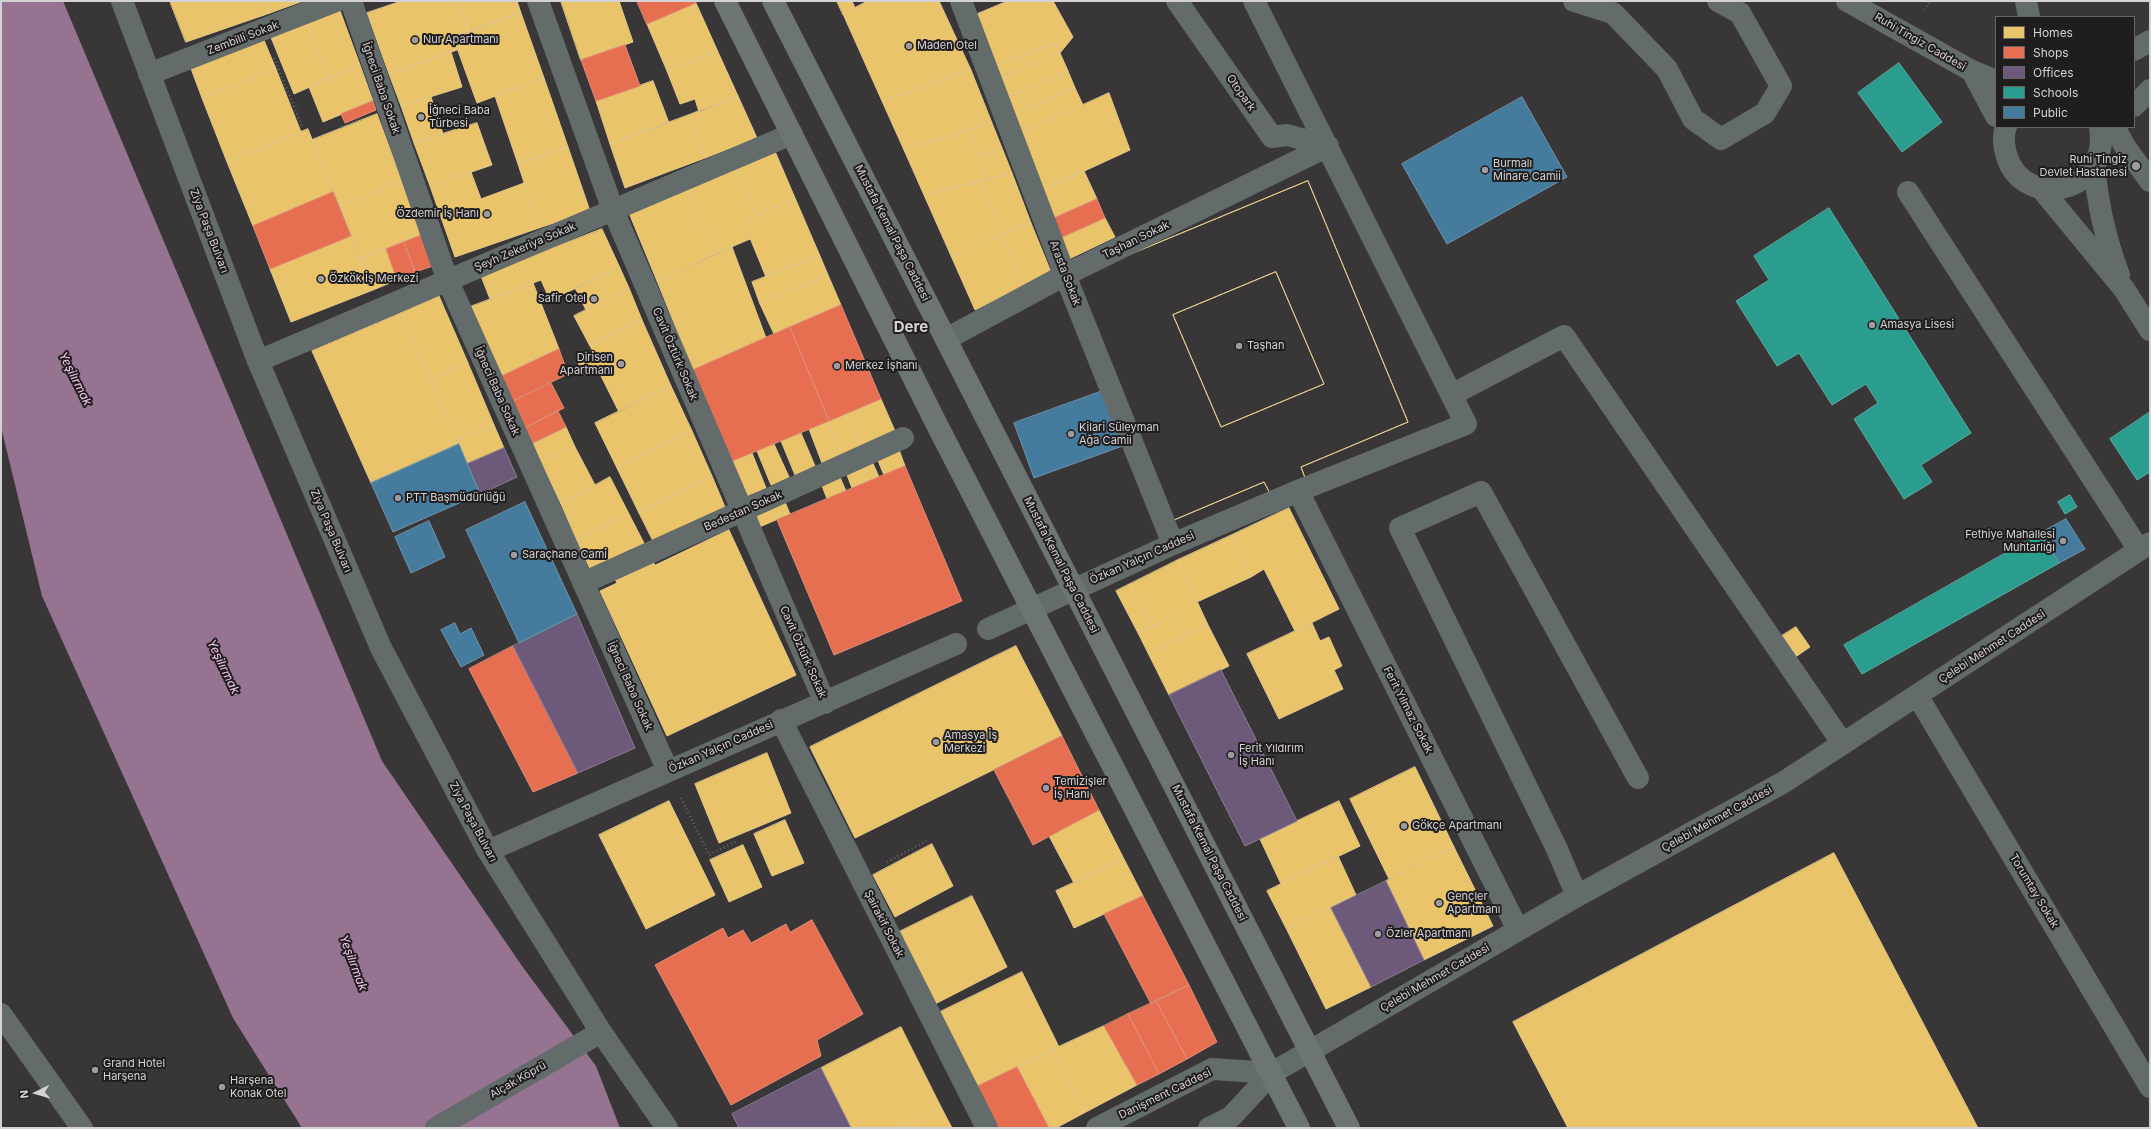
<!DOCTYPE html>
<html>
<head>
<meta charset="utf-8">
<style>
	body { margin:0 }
	#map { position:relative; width:2151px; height:1129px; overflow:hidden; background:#383637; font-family:Inter,sans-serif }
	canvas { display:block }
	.frame { position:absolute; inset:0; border:2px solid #d5d2d5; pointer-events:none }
	.legend { position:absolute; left:1995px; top:16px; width:140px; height:112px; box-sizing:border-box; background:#1f1d1e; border:1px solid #686567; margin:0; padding:5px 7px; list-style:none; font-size:12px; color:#d5d2d5 }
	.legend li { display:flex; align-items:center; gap:8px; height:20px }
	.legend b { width:20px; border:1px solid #686567 }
	.north { position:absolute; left:16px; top:1073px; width:40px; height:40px; -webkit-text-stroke:3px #1f1d1e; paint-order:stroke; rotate:265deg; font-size:11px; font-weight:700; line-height:16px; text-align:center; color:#d5d2d5 }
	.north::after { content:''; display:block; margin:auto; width:14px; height:18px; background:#d5d2d5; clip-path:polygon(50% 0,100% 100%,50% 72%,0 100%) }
</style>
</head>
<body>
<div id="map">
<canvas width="2151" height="1129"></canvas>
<div class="frame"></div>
<ul class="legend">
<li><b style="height:11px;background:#e9c46a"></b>Homes</li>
<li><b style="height:11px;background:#e76f51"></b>Shops</li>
<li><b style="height:11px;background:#6d597a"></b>Offices</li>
<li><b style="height:11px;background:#2a9d8f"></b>Schools</li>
<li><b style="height:11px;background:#457b9d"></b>Public</li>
</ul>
<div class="north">N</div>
</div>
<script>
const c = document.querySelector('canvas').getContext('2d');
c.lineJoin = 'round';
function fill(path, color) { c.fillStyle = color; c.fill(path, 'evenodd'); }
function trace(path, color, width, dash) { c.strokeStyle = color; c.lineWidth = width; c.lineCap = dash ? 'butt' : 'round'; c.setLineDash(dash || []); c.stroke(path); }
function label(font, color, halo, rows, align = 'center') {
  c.font = font + ' Inter,sans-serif'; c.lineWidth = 4; c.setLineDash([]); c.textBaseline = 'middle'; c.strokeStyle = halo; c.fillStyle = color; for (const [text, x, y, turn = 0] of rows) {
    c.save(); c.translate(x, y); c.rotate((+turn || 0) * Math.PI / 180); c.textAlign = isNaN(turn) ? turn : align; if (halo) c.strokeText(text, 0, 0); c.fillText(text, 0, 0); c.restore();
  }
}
fill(new Path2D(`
	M 1,1 L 63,1 L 382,761 L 522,966 L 596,1066 L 620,1128 L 302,1128 L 233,1018 L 42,596 L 1,427 Z`), '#957391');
const homes = new Path2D(`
	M 170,1 L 266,1 L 270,13 L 186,42 Z
	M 266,1 L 303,1 L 270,13 Z
	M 402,1 L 458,1 L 469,32 L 453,37 L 457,50 L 389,74 L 367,13 Z
	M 458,1 L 517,1 L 521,13 L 469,32 Z
	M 561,1 L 619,1 L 633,42 L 581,60 Z
	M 837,1 L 852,1 L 855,8 L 843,14 Z
	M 868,1 L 939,1 L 971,70 L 882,101 L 843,14 Z
	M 1008,1 L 1053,1 L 1073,37 L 1060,53 L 1055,43 L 994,67 L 975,15 Z
	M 696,3 L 718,52 L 667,71 L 647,24 Z
	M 339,8 L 360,65 L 328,79 L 306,21 Z
	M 521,13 L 544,78 L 477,103 L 453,37 Z
	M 306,21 L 328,79 L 294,94 L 270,35 Z
	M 263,38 L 276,69 L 202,98 L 190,66 Z
	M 1055,43 L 1060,53 L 999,80 L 994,67 Z
	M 451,52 L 462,87 L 401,106 L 389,74 Z
	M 718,52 L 738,96 L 699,112 L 695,99 L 680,104 L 667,71 Z
	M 1060,53 L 1068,71 L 1006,98 L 999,80 Z
	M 360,65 L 373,101 L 323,122 L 309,87 Z
	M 276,69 L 301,132 L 227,162 L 202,98 Z
	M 971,70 L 992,123 L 904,150 L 882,101 Z
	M 1068,71 L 1075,88 L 1013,115 L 1006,98 Z
	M 544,78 L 568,147 L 518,164 L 495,96 Z
	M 653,81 L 669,123 L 610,144 L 596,101 Z
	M 1075,88 L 1083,105 L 1020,134 L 1013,115 Z
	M 1109,93 L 1130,150 L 1041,191 L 1020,134 Z
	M 738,96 L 757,138 L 705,158 L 689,115 Z
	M 431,97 L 443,134 L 414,143 L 401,106 Z
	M 377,114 L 402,181 L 340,207 L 312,140 Z
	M 689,115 L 705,158 L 625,188 L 610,144 Z
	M 477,123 L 492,165 L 430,186 L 414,143 Z
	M 992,123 L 1002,148 L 979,157 L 969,130 Z
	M 308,129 L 333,192 L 253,226 L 227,162 Z
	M 969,130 L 988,180 L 924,195 L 904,150 Z
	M 568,147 L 590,211 L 539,228 L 518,164 Z
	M 1002,148 L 1012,173 L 988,180 L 979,157 Z
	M 774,149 L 795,198 L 757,215 L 735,166 Z
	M 735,166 L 757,215 L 743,221 L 750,239 L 715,254 L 686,188 Z
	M 1084,171 L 1097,199 L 1052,219 L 1041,191 Z
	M 471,172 L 481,199 L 524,183 L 539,228 L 455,257 L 430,186 Z
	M 1012,173 L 1031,223 L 1002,234 L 982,181 Z
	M 402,181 L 422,235 L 361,259 L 340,207 Z
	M 982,181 L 1002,234 L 952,258 L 924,195 Z
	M 1308,181 L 1408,422 L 1301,467 L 1307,483 L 1273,499 L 1264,482 L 1174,520 L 1074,278 ZM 1276,272 L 1324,384 L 1221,427 L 1173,315 Z
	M 1308,181 L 1408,422 L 1301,467 L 1307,483 L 1273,499 L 1264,482 L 1174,520 L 1074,278 Z
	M 686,188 L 715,254 L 657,281 L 629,213 Z
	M 795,198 L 820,256 L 766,277 L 743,221 Z
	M 1105,218 L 1115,237 L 1069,259 L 1060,238 Z
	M 1031,223 L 1051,272 L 1024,286 L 1002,234 Z
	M 602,229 L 620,268 L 550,300 L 541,280 L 490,299 L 481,276 Z
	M 1002,234 L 1024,286 L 975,310 L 952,258 Z
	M 351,236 L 373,290 L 291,322 L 270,269 Z
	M 732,247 L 766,338 L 693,370 L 657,281 Z
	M 386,249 L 397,280 L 373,290 L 361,259 Z
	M 820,256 L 828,275 L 760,304 L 752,282 Z
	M 620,268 L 629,288 L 586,310 L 575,288 Z
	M 1276,272 L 1324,384 L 1221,427 L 1173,315 Z
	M 828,275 L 841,305 L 774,334 L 760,304 Z
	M 533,283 L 559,349 L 502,376 L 470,307 Z
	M 629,288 L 642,320 L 590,346 L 574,316 Z
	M 439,296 L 468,363 L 431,380 L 401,313 Z
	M 401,313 L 459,444 L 371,483 L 312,351 Z
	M 642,320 L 671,386 L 619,412 L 597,368 L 584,375 L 577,360 L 593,351 L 590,346 Z
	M 468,363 L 494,425 L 457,440 L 431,380 Z
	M 671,386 L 692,431 L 617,468 L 595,423 Z
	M 881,399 L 895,431 L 859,446 L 845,414 Z
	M 845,414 L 859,446 L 841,455 L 827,422 Z
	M 827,422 L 841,455 L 822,463 L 809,429 Z
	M 494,425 L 504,448 L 467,464 L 457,440 Z
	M 566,427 L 575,447 L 541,462 L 533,443 Z
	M 692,431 L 712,476 L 639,513 L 617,468 Z
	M 801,433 L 815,466 L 795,475 L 781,441 Z
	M 774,444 L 789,477 L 771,485 L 757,451 Z
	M 575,447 L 595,485 L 561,504 L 541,462 Z
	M 898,447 L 905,466 L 884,475 L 876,456 Z
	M 752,453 L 766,488 L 744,497 L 730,462 Z
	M 871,459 L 879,477 L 852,488 L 845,470 Z
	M 839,475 L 846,491 L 827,499 L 821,483 Z
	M 712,476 L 725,507 L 653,541 L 639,513 Z
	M 610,477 L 629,514 L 577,541 L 561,504 Z
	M 783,497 L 790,514 L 757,528 L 750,511 Z
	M 1289,508 L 1339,609 L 1295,631 L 1264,569 L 1251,577 L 1232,535 Z
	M 629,514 L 646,547 L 592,573 L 577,541 Z
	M 729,530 L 796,675 L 667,736 L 600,591 L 617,583 L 612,573 L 649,556 L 655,565 Z
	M 1232,535 L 1251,577 L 1197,602 L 1178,560 Z
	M 1178,560 L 1208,625 L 1188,634 L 1177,614 L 1151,627 L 1130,584 Z
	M 1130,584 L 1151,627 L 1138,633 L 1116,591 Z
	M 1177,614 L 1188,634 L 1148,653 L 1138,633 Z
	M 1312,623 L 1320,641 L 1329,637 L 1342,666 L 1334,670 L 1343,689 L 1279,719 L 1247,654 Z
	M 1208,625 L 1229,666 L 1169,695 L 1148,653 Z
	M 1796,627 L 1810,647 L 1794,658 L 1780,637 Z
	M 1016,646 L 1062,736 L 855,838 L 810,747 Z
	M 767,753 L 791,813 L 719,843 L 695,784 Z
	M 1415,767 L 1454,847 L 1389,879 L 1350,799 Z
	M 669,801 L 715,895 L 646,929 L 599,835 Z
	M 1339,801 L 1360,846 L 1281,884 L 1260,839 Z
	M 1099,810 L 1124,859 L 1074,883 L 1049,836 Z
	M 785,820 L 804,863 L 772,876 L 754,834 Z
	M 932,844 L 953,886 L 895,917 L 873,875 Z
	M 743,845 L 762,887 L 729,902 L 710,860 Z
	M 1454,847 L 1493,926 L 1424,960 L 1386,881 Z
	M 1834,853 L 1978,1128 L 1568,1128 L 1513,1022 Z
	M 1338,856 L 1356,895 L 1287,930 L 1267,891 Z
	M 1124,859 L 1143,896 L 1074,928 L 1056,891 Z
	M 972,896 L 1007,967 L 935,1004 L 899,932 Z
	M 1331,908 L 1371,987 L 1326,1009 L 1287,930 Z
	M 1022,972 L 1059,1047 L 974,1088 L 938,1013 Z
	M 1104,1026 L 1137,1085 L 1084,1113 L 1052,1050 Z
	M 901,1027 L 941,1107 L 900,1128 L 851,1128 L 821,1068 Z
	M 1052,1050 L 1084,1113 L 1056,1128 L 1049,1128 L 1017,1067 Z
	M 941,1107 L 952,1128 L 900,1128 Z`);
fill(homes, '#e9c46a');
trace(homes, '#e3c88a', 1);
const shops = new Path2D(`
	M 637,1 L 695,1 L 696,3 L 647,24 Z
	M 625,45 L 640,86 L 596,101 L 581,60 Z
	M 373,101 L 376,110 L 345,123 L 341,114 Z
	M 333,192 L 351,236 L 270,269 L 253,226 Z
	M 1097,199 L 1105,218 L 1060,238 L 1052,219 Z
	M 422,235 L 433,266 L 415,272 L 404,242 Z
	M 404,242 L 415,272 L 397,280 L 386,249 Z
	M 841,305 L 881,399 L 829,421 L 790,327 Z
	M 790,327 L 829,421 L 730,462 L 693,370 Z
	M 559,349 L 568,374 L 513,401 L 502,376 Z
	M 551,383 L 564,408 L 525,428 L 513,401 Z
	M 558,411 L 566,427 L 533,443 L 525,428 Z
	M 905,466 L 962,601 L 834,655 L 777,520 Z
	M 513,646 L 578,773 L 533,792 L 469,669 Z
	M 1062,736 L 1099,810 L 1033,845 L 994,770 Z
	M 1143,896 L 1189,985 L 1151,1004 L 1104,914 Z
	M 812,920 L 863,1014 L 817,1040 L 821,1056 L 731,1105 L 655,965 L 723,928 L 728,938 L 743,930 L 751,943 L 786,924 L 790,932 Z
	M 1189,985 L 1217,1042 L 1187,1059 L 1156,1001 Z
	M 1156,1001 L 1187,1059 L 1159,1074 L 1128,1014 Z
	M 1128,1014 L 1159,1074 L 1137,1085 L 1104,1026 Z
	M 1017,1067 L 1049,1128 L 994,1128 L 974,1088 Z`);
fill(shops, '#e76f51');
trace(shops, '#e28d79', 1);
const offices = new Path2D(`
	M 504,448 L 517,477 L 480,494 L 467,464 Z
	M 577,614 L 635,748 L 578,773 L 513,646 Z
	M 1221,670 L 1297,821 L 1245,846 L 1169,695 Z
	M 1386,881 L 1424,960 L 1371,987 L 1331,908 Z
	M 821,1068 L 851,1128 L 739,1128 L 732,1114 Z`);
fill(offices, '#6d597a');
trace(offices, '#8c7d95', 1);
const schools = new Path2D(`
	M 1899,63 L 1942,122 L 1902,152 L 1858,93 Z
	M 1829,208 L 1971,433 L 1921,465 L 1932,482 L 1904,499 L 1854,419 L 1878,403 L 1866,384 L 1832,405 L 1799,353 L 1777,366 L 1736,301 L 1769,280 L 1754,256 Z
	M 2150,412 L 2150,472 L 2137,480 L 2110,439 Z
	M 2070,495 L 2077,507 L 2065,514 L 2058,502 Z
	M 2041,533 L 2059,563 L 1862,674 L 1844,645 Z`);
fill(schools, '#2a9d8f');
trace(schools, '#5dada4', 1);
const public = new Path2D(`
	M 1522,97 L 1567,177 L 1447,244 L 1402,164 Z
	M 1108,389 L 1128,444 L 1034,478 L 1014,423 Z
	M 459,444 L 480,494 L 393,532 L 371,483 Z
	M 525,502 L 577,614 L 519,643 L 466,530 Z
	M 2066,519 L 2085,549 L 2059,563 L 2041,533 Z
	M 429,521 L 445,557 L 411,573 L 395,537 Z
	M 455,623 L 460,634 L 471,628 L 484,655 L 461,667 L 441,630 Z`);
fill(public, '#457b9d');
trace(public, '#7095ae', 1);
trace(new Path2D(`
	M 1924,10 L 1931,1
	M 274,58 L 302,126
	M 341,127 L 360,119
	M 681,798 L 709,855 L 737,841
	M 887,862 L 928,840`), '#626667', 2.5, [1, 3]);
trace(new Path2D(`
	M 122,1 L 258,361 L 381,648 L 488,851 L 601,1032 L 667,1128
	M 351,1 L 447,279 L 668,771
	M 538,1 L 613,210 L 825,703
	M 961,1 L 1065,275 L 1173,544
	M 1177,1 L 1272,137 L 1287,135 L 1328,146
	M 1574,1 L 1613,13 L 1667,69 L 1693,119 L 1721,139 L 1765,113 L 1781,86 L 1740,13 L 1718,1
	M 1847,1 L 1972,71 L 1996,81
	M 2026,1 L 2029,17
	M 2134,50 L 2150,41
	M 1972,71 L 1996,116
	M 149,74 L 336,1
	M 2134,106 L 2150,90
	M 2006,127 C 2002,137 2004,147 2007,157 C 2024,210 2111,195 2100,127
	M 2114,127 L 2126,148 L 2150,181
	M 2094,165 C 2098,206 2105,237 2119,275
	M 2040,187 L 2124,289 L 2150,330
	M 1908,192 L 2139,550
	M 946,339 L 1065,275 L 1328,146
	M 258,361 L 792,134
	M 1453,394 L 1564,336 L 1843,744
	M 1298,491 L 1518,930
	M 583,583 L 903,438
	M 988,629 L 1173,544 L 1298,491 L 1466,424 L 1254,1
	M 1917,695 L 2150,1087
	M 781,720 L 987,1128
	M 488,851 L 956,644
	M 1577,896 L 1556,847 L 1400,528 L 1481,492 L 1638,778
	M 1,1014 L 82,1128
	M 436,1128 L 601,1032
	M 1097,1128 L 1212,1069 L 1272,1073
	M 1209,1128 L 1231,1117 L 1272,1073 L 1577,896 L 1784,782 L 2150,543`), '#636b6b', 22);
trace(new Path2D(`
	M 725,1 L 936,423 L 1299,1128
	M 773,1 L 1349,1128`), '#6c7474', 22);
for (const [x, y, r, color] of [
	[415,40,4,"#9e9b9e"],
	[909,46,4,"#9e9b9e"],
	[421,117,4,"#9e9b9e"],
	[2136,166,5,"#9e9b9e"],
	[1485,170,4,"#9e9b9e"],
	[487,214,4,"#9e9b9e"],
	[321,279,4,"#9e9b9e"],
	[594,299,4,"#9e9b9e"],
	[1872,325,4,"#9e9b9e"],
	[1239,346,4,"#9e9b9e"],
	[621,364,4,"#9e9b9e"],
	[837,366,4,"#9e9b9e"],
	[1071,434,4,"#9e9b9e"],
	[398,498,4,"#9e9b9e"],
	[2063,541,4,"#9e9b9e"],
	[514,555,4,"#9e9b9e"],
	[936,742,4,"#9e9b9e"],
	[1231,755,4,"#9e9b9e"],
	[1046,788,4,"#9e9b9e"],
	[1404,826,4,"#9e9b9e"],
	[1439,903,4,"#9e9b9e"],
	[1378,934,4,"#9e9b9e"],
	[95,1070,4,"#9e9b9e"],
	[222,1087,4,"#9e9b9e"]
]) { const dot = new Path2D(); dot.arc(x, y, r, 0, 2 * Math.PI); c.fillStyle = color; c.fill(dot); trace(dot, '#1f1d1e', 1.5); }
label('11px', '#d5d2d5', '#1f1d1e', [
	["Zembilli Sokak",243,38,-21],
	["Ruhi Tingiz Caddesi",1920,42,30],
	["İğneci Baba Sokak",381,88,71],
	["Otopark",1241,93,55],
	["Ziya Paşa Bulvarı",209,231,69],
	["Mustafa Kemal Paşa Caddesi",892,233,63],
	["Taşhan Sokak",1136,240,-26],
	["Şeyh Zekeriya Sokak",525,247,-23],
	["Arasta Sokak",1065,273,69],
	["Cavit Öztürk Sokak",675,354,67],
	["İğneci Baba Sokak",497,391,66],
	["Bedestan Sokak",743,511,-24],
	["Ziya Paşa Bulvarı",331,531,67],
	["Özkan Yalçın Caddesi",1142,558,-24],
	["Mustafa Kemal Paşa Caddesi",1061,565,63],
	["Çelebi Mehmet Caddesi",1992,647,-33],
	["Cavit Öztürk Sokak",803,652,66],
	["İğneci Baba Sokak",630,686,66],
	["Ferit Yılmaz Sokak",1408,710,63],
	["Özkan Yalçın Caddesi",721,747,-24],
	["Çelebi Mehmet Caddesi",1717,819,-29],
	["Ziya Paşa Bulvarı",473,822,62],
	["Mustafa Kemal Paşa Caddesi",1209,853,63],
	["Torumtay Sokak",2034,891,59],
	["Şairakif Sokak",884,924,63],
	["Çelebi Mehmet Caddesi",1435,978,-30],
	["Alçak Köprü",518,1080,-30],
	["Danişment Caddesi",1165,1094,-26]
]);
label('11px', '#d5d2d5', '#1f1d1e', [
	["Nur Apartmanı",423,40],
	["Maden Otel",917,46],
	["İğneci Baba",429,111],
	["Türbesi",429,124],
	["Ruhi Tingiz",2127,160,"right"],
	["Devlet Hastanesi",2127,173,"right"],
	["Burmalı",1493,164],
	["Minare Camii",1493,177],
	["Özdemir İş Hanı",479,214,"right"],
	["Özkök İş Merkezi",329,279],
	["Safir Otel",586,299,"right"],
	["Amasya Lisesi",1880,325],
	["Taşhan",1247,346],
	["Dirisen",613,358,"right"],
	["Apartmanı",613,371,"right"],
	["Merkez İşhanı",845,366],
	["Kilari Süleyman",1079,428],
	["Ağa Camii",1079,441],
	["PTT Başmüdürlüğü",406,498],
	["Fethiye Mahallesi",2055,535,"right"],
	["Muhtarlığı",2055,548,"right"],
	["Saraçhane Cami",522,555],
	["Amasya İş",944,736],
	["Merkezi",944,749],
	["Ferit Yıldırım",1239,749],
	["İş Hanı",1239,762],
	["Temizişler",1054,782],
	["İş Hanı",1054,795],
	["Gökçe Apartmanı",1412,826],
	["Gençler",1447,897],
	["Apartmanı",1447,910],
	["Özler Apartmanı",1386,934],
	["Grand Hotel",103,1064],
	["Harşena",103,1077],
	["Harşena",230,1081],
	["Konak Otel",230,1094]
], 'left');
label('italic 12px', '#f9caf4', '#1f1d1e', [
	["Yeşilırmak",75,379,63],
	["Yeşilırmak",223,667,64],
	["Yeşilırmak",353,963,69]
]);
label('bold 15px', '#d7d2d7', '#1f1d1e', [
	["Dere",911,327]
]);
</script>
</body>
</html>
